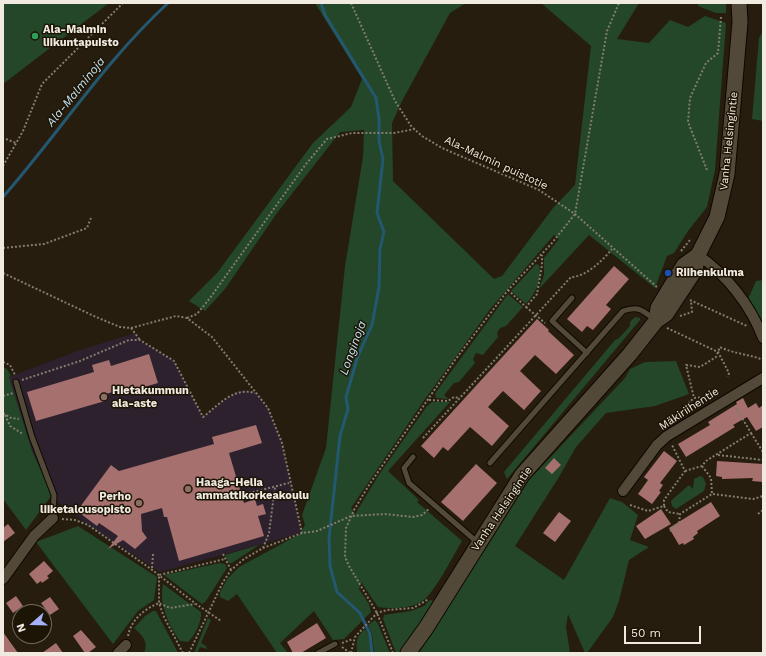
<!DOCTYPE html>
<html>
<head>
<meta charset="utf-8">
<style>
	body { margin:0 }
	#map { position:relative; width:766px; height:656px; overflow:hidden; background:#261d0e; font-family:"Work Sans",sans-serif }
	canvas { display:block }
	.frame { position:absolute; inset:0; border:4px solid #f0eae0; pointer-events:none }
	.north { position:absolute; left:12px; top:604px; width:40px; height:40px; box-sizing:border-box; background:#1c1405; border:1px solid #716a5d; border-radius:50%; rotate:250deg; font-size:11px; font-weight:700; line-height:16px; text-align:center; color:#f0eae0 }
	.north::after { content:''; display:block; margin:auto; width:14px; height:18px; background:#a4b2fc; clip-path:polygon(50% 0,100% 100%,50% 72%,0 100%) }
	.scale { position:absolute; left:624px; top:626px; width:77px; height:18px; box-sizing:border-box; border:2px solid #f0eae0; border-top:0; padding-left:5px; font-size:12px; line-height:14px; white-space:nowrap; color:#f0eae0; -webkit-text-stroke:3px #1c1405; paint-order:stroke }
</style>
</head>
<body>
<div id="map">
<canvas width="766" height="656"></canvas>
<div class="frame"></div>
<div class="north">N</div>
<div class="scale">50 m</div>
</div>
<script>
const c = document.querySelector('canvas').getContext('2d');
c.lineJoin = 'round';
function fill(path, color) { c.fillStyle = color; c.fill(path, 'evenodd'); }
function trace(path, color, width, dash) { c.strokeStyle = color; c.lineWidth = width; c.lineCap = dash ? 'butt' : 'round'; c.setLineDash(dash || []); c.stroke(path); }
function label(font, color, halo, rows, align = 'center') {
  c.font = font + ' "Work Sans",sans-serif'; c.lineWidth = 3; c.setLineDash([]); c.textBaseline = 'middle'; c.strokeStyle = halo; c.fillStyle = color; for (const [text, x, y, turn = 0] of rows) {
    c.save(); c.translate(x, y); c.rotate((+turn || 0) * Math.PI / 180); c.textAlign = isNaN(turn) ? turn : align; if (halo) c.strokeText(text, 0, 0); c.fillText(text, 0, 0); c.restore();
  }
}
fill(new Path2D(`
	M 135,333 L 140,340 L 174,361 L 203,417 L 235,392 L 245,390 L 256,393 L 268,408 L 282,443 L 302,533 L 160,572 L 88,525 L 54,499 L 32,451 L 9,377 L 80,350 Z`), '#2d212e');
fill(new Path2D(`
	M 3,3 L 109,3 L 3,84 Z
	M 315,3 L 466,3 L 450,13 L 402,101 L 392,123 L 393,181 L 494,279 L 502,276 L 553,208 L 575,185 L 591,46 L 541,3 L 639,3 L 617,39 L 649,43 L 670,20 L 688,27 L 705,16 L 726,23 L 715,170 L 707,207 L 688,231 L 674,253 L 667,256 L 655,288 L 589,235 L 539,289 L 544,275 L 544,258 L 559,239 L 554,235 L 491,308 L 425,399 L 351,508 L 355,514 L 378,476 L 427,406 L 432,402 L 450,402 L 388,471 L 419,500 L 417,502 L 462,541 C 453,556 437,588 425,599 C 414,609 393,609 378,607 L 361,582 L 359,589 L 369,604 L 371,612 L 344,639 L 333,640 L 314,611 L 280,643 L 288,653 L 277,653 L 237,594 L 228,601 L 220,597 L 220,592 L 228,578 L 239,567 L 300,534 L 305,525 L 302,515 L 326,448 L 345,266 L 363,157 L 364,130 L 340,132 L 277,213 L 225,289 L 205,311 L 189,301 L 217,273 L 313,143 L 351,107 L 362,79 Z
	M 698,3 L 726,3 L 726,13 L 716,13 L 698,6 Z
	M 763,31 L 763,121 L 752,119 L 759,38 Z
	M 536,264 L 539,265 C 543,280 535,294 526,304 L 511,291 Z
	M 763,280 L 763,324 L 748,299 L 756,281 Z
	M 508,294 L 523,307 L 506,326 L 500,328 L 497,333 L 498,337 L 483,355 L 476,353 L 473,359 L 475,363 L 459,382 L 454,383 L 444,395 L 448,399 L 436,398 L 435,394 L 439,388 Z
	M 635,317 L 640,318 L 640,320 L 507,479 L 504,472 L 615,340 L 619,338 L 630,326 L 630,322 Z
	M 676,361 L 689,394 L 655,406 L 606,413 L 576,447 L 559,477 L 515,546 L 564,580 L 610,498 L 622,502 L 638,515 L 630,540 L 649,547 L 629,560 L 619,601 L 613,617 L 587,653 L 585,653 L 568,614 L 566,627 L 570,653 L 419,653 L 529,480 L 625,378 L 630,369 L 645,362 Z
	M 3,367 L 7,369 L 11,376 L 9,377 L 32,451 L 52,495 L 26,530 L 3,499 Z
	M 700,476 L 703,477 L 706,484 L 704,491 L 676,509 L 672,506 L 671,501 L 673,499 L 689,485 L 693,489 L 694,479 Z
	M 78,526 L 157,577 L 154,600 L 138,611 L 113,644 L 36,542 Z
	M 259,545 L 232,563 L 229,563 L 225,555 Z
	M 220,563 L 225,564 L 227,568 L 206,601 L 202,604 L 164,575 Z
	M 163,584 L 201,612 C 202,621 195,636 188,642 L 180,641 C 168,624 159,604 163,584 Z
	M 430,600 L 435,601 L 401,653 L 396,653 L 383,619 L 384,615 L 411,611 L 424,606 Z
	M 153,611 L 156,611 L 178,653 L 144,653 C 149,642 142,635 134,628 L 145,616 Z
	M 208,618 L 211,620 L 201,643 L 206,646 L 207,649 L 200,647 L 197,653 L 194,653 Z
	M 375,620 L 378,624 L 390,653 L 374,653 L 372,634 L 368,625 Z
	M 365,629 L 369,635 L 371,653 L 357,653 C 356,641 356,637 365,629 Z`), '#234728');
trace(new Path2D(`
	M 321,3 L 325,15 L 376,98 L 379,118 L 379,141 L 383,159 L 377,213 L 384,232 L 380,249 L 379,287 L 372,325 L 358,356 L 346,397 L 348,409 L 340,436 L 329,538 L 330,566 L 337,592 L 360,613 L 370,634 L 372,653
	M 3,197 C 59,133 105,61 168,3`), '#245770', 3);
fill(new Path2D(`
	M 614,266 L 629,279 L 606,305 L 611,309 L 593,330 L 587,326 L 582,332 L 567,319 Z
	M 537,319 L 549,330 L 548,331 L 574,355 L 556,374 L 535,355 L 520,371 L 541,391 L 524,410 L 503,391 L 488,407 L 509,426 L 492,446 L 470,427 L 448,451 L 443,447 L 434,458 L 421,446 Z
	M 149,354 L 158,383 L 120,394 L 119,390 L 103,395 L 105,401 L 36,421 L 27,392 L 94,372 L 92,365 L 109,360 L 111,366 Z
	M 743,398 L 748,408 L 756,403 L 759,408 L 763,405 L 763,427 L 756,431 L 747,417 L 733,425 L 735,427 L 686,457 L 678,444 L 710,425 L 708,422 L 737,404 L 736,402 Z
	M 256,425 L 262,443 L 229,453 L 244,503 L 255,499 L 257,506 L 263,504 L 266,514 L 258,516 L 264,536 L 179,561 L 167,517 L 164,517 L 162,508 L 141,514 L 142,531 L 147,538 L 135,549 L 123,540 L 108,549 L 118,536 L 99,523 L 97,526 L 77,511 L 111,465 L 119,471 L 214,444 L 212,437 Z
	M 664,451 L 677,461 L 660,483 L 663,485 L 659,491 L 661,492 L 652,504 L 638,494 L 648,480 L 644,477 Z
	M 554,458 L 561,465 L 552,474 L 545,468 Z
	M 717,461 L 763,464 L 763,482 L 752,481 L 753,478 L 722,479 L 722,477 L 716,476 Z
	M 476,464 L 497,483 L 463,521 L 441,502 Z
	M 711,502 L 720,516 L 697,531 L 698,533 L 693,537 L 694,539 L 684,545 L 683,543 L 679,545 L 669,528 Z
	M 661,509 L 671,524 L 645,539 L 636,526 Z
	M 559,512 L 571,521 L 555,542 L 543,533 Z
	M 8,524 L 15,533 L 3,542 L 3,528 Z
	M 44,561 L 53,571 L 47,576 L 49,578 L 42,583 L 41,581 L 37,584 L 29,574 Z
	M 16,596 L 23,606 L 13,613 L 6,603 Z
	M 50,597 L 59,609 L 50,615 L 41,603 Z
	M 317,623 L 326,638 L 301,653 L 293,653 L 287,642 Z
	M 81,630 L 96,647 L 88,653 L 85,653 L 73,636 Z
	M 3,632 L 18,653 L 3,653 Z
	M 56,643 L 63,653 L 42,653 Z`), '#a5706e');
const service = new Path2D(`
	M 572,298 L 552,321 L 587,353
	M 16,382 L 32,437 L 54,495 L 53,518
	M 413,457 L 404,468 L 409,483 L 477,542
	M 490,463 L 623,311 C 639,305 643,311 655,320
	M 318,653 L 335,644`);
const minor = new Path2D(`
	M 698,255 C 727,275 751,306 763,338
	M 623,491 L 657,445 L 667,436 L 763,378
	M 3,579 L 34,536 L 53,518
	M 118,653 L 126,645`);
const secondary = new Path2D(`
	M 657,315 L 658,308 L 684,265 L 698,255
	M 408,653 L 426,628 L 522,475 L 630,354 L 656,321 L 666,314 L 695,270 L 698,255 L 717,217 L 727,174 L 740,22 L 739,3`);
trace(service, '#0e0700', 7);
trace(minor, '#0e0700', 12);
trace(secondary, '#0e0700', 17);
trace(new Path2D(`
	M 351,3 L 395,101 L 411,126 L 422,136 L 442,148 L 539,190 L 575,214 L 657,287
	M 760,4 L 760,3
	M 6,139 L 16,143
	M 3,166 L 23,131 L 42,84 L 123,3
	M 707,170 L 688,122 L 690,98 L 706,63 L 718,53 L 721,17
	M 3,248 L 44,244 L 87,228 L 91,218
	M 681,251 L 690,240
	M 3,273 L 96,317 L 120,327 L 131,328 L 176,316 L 187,318 L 212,337 L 268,408 L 282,443 L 302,533
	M 508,290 L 526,307 L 537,294 L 542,265 L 542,255
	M 690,300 L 747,326
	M 526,307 L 545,323
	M 680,316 L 692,312 L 691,301
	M 187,318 L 197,314 L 210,298 L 306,164 L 327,139 L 352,133 L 394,133 L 415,129
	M 131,328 L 140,340
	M 667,328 L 718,352 L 729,373 L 728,377
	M 3,362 L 10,365 L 15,375
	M 22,380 L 80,361 L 129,340 L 140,340 L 174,361 L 203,417 C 220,404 233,387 255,393
	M 3,396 L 13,393
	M 704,397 L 694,398 L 686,365 L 700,367 L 716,357 L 720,347 C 734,354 749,354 763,360
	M 429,400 L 448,401 L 454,397 L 459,398
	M 3,413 L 11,418 L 19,419
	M 682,413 L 683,408 L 694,398
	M 5,415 L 10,426 L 23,434
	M 751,433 L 763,452
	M 423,438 L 571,277 C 586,277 603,260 612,249
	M 718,455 L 763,460
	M 702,466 L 711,478 L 712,494 L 753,499 L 763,496
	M 685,471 L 702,466 L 706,461 L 751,433 L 735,406
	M 241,495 L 289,483
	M 630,505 L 648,511 L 664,506 L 664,500 L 685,471 L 672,445
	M 664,506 L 668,512 L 680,514
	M 758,514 L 763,510
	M 62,519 L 75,520 L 88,525 L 151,569 L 196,604 L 221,621
	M 670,531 L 679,523 L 680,514 L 712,494
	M 263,548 L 269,533 L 275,487
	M 223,554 L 231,570
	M 152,568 L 153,554
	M 128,636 C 131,620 144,609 159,603 L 170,608 L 195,604
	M 342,643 L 353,639
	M 342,647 L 350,653
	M 183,653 L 164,617 L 159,603 L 159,575 L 225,559
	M 189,653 L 223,582 L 231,570 L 244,559 L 263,548 L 302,533 L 317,531 L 351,516 L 385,514 L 413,517 L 422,515 L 429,509
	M 351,653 L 355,637 L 377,613 L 387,610 L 413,608 L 429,599
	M 393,653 L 377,613 L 349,566 L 345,557 L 346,528 L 354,510 L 369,485 L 455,360 L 508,290 L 552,243 L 575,214 L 607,31 L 619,3`), '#837c6f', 2, [2, 2]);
trace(service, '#524938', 5);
trace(minor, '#524938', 10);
trace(secondary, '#524938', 15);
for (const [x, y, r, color] of [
	[35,36,4,"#2e9e5b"],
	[668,273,4,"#1a4fb4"],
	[104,397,4,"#8d6e63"],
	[188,489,4,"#8d6e63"],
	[139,503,4,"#8d6e63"]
]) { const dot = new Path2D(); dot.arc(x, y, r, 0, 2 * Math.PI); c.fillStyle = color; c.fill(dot); trace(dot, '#1c1405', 1.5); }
label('bold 11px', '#f0eae0', '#1c1405', [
	["Ala-Malmin",43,30],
	["liikuntapuisto",43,43],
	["Riihenkulma",676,273],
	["Hietakummun",112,391],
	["ala-aste",112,404],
	["Haaga-Helia",196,483],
	["ammattikorkeakoulu",196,496],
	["Perho",131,497,"right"],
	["liiketalousopisto",131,510,"right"]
], 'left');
label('11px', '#f0eae0', '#1c1405', [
	["Vanha Helsingintie",729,141,-84],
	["Ala-Malmin puistotie",496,163,25],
	["Mäkiriihentie",689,409,-33],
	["Vanha Helsingintie",502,509,-56]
]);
label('italic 12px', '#c5e3f4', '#1c1405', [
	["Ala-Malminoja",76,92,-51],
	["Longinoja",353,348,-70]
]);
</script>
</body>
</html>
